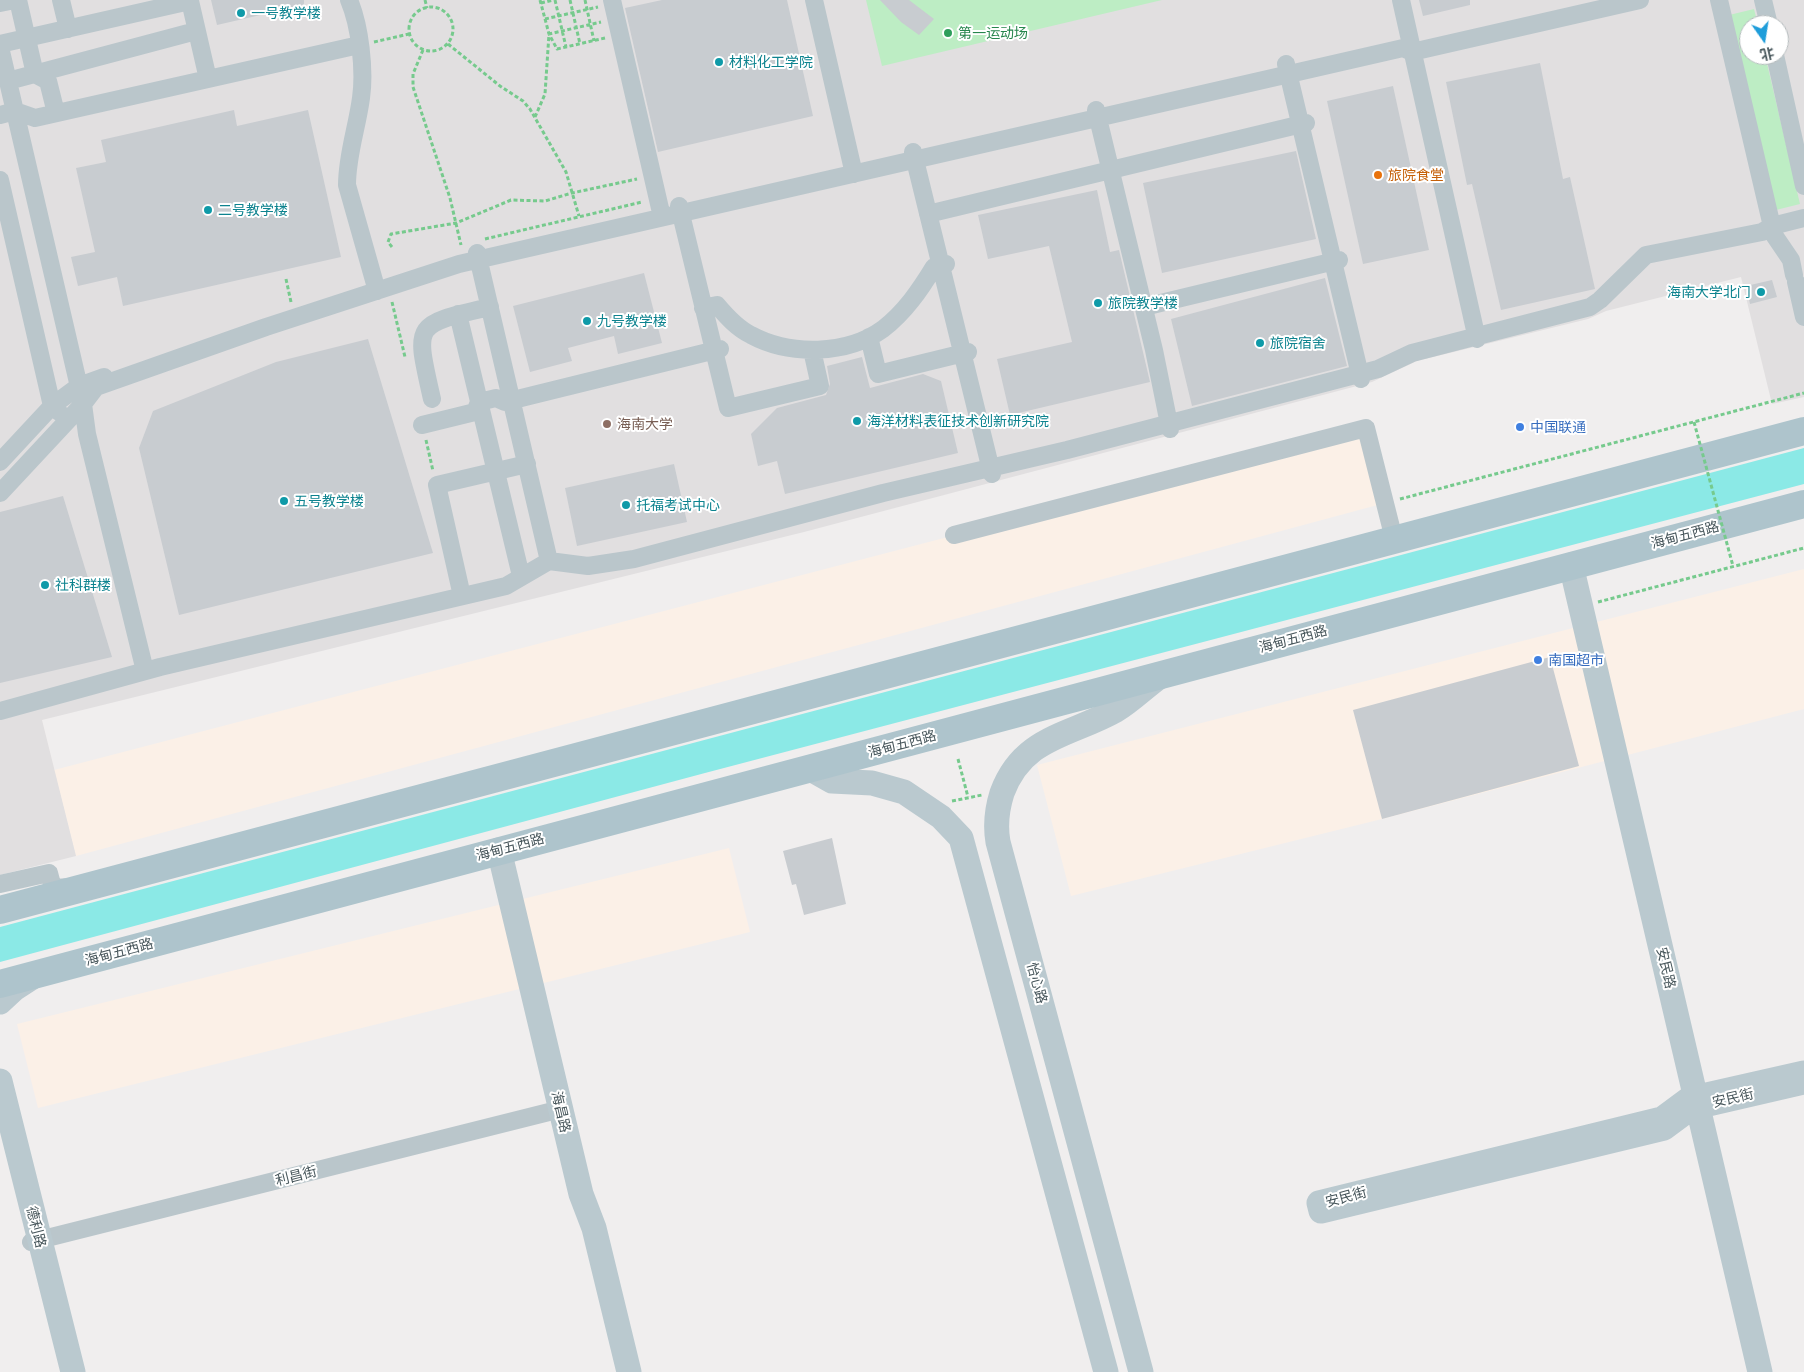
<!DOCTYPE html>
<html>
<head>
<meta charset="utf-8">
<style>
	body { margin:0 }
	#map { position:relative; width:1804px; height:1372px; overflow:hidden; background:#f0eeee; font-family:Ubuntu,"Noto Sans SC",sans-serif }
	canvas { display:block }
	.north { position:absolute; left:1739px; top:15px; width:50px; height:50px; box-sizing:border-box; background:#fff; border:1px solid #b5bbbd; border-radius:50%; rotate:167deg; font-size:14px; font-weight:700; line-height:20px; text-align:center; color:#47565b }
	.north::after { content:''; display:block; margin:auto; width:18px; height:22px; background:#1f9dda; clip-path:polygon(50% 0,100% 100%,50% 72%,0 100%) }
</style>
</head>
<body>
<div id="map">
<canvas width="1804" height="1372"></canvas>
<div class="north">北</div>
</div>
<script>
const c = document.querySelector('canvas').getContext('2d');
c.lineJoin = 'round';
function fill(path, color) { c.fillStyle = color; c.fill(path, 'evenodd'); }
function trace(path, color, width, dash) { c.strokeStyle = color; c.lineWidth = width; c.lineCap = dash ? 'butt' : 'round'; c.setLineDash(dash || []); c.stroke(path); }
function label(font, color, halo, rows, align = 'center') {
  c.font = font + ' Ubuntu,"Noto Sans SC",sans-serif'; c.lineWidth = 4; c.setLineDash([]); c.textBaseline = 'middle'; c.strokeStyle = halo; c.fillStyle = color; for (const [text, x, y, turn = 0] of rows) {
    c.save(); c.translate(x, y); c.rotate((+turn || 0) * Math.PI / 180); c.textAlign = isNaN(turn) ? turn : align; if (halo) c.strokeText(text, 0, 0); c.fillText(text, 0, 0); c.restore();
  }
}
fill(new Path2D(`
	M 1366,428 L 1385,503 L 76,856 L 54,770 Z
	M 1804,569 L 1804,709 L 1382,819 L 1071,896 L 1037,765 Z
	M 729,848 L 750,932 L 38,1108 L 17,1024 Z`), '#fbf0e7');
fill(new Path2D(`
	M 0,0 L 1804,0 L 1804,397 L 1772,404 L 1741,277 L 1606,311 L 1588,319 L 1417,361 L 1372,382 L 804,532 L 42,720 L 76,856 L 0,875 ZM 1749,25 L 1779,25 L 1779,55 L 1749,55 Z`), '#e1dfe0');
fill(new Path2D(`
	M 866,0 L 1162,0 L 882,66 Z
	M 1754,9 L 1758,25 L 1749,25 L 1749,55 L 1765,55 L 1800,204 L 1772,211 L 1725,16 Z`), '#bdedc4');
fill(new Path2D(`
	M 1804,448 L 1804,484 L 705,773 L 0,962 L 0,927 Z`), '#8be9e6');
fill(new Path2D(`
	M 211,0 L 304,0 L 304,5 L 217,25 Z
	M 662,0 L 787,0 L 813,116 L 658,152 L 625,8 Z
	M 880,0 L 909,0 L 934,19 L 919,35 L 901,22 Z
	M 1419,0 L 1470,0 L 1470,5 L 1423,16 Z
	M 1540,63 L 1563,179 L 1570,177 L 1595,289 L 1501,310 L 1472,184 L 1467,185 L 1446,82 Z
	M 1393,86 L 1429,250 L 1363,264 L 1327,101 Z
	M 234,110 L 237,126 L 308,110 L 341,257 L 123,306 L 117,277 L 78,286 L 71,257 L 95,252 L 76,168 L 106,162 L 101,140 Z
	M 1296,151 L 1316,239 L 1162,273 L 1143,183 Z
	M 1097,190 L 1110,252 L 1119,250 L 1150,382 L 1010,415 L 997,359 L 1072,342 L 1049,246 L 988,259 L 978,215 Z
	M 644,273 L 662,343 L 618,354 L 614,336 L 568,348 L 572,361 L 530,372 L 513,306 Z
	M 1325,278 L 1347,366 L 1192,406 L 1171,319 Z
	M 1772,280 L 1777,297 L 1750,304 L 1746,286 Z
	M 368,339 L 433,553 L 179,615 L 139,448 L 153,411 L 276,362 Z
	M 862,357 L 870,388 L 923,374 L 941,381 L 958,453 L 785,494 L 777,461 L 758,466 L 751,434 L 777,408 L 826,395 L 830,384 L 827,366 Z
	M 674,464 L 687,522 L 577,546 L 565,488 Z
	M 63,496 L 112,657 L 0,683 L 0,512 Z
	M 1550,657 L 1579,766 L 1382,819 L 1353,710 Z
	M 832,838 L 846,904 L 804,915 L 796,884 L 792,885 L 783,851 Z`), '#c8ccd0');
trace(new Path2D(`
	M 425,0 L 427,8
	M 540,0 L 549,34 L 557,49 L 605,38
	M 555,0 L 566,47
	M 570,0 L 580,44
	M 585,0 L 594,41
	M 541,3 L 553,0
	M409 29a22 22 0 1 1 44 0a22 22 0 1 1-44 0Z
	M 545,19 L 598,7
	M 374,42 L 409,34
	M 448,44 L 500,86 L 523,101 L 530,109 L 566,172 L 579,216
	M 423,50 L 413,74 L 413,87 L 450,198 L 461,245
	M 535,117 L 545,94 L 549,34 L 601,22
	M 485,239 L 642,202
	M 392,247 L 388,242 L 391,234 L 456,223 L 511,200 L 545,201 L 572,193 L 637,179
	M 286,279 L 291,302
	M 392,302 L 405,357
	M 426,440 L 433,471
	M 1400,499 L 1804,393
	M 1598,602 L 1804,548
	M 958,759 L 968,797
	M 952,801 L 982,795`), '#76ca8d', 3, [4, 2.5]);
trace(new Path2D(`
	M 18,0 L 35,74 L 48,81 L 56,113
	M 61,0 L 68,29
	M 349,0 C 360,26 365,70 361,98 C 357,128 347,155 347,185 L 377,291
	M 612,0 L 662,217
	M 814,0 L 854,174
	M 1401,0 L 1477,339
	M 1719,0 L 1774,235 L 1791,260 L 1794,275
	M 1763,0 L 1769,25
	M 0,3 L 15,0
	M 0,44 L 190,1 L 208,79
	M 0,47 L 83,404 L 87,434 L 145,671
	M 1775,55 L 1804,186
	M 1286,64 L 1361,379
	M 8,81 L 196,31
	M 1096,110 L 1154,350 L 1170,429
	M 0,115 L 15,111 L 35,118 L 359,45
	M 913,152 L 992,474
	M 0,180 L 52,406 L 59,412
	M 679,206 L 728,408 L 820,386 L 812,350
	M 928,214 L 1306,123
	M 477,253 L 549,561 L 588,566 L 634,559 L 883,493 L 1067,450 L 1378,369 L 1412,353 L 1590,307 L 1600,300 L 1646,255 L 1762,232 L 1772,226 L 1804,218
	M 1796,282 L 1804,317
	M 1144,307 L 1339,260
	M 703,308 L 717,305 C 727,317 737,328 751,335 C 790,356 847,355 883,329 C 905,312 920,290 934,267 L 946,264
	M 458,314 L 521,576
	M 869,337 L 878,374 L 968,352
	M 432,399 C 415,323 412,325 490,307
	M 422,425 L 475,412 L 479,402 L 496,398 L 505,402 L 720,349
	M 0,462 L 52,406 L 79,386 L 104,377
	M 0,493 L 83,404 L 96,387 L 266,327 L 459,264 L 1403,48 L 1412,52 L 1640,0
	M 954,535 L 1366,428 L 1394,539
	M 462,596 L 437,485 L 527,464
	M 0,711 L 160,667 L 506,586 L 549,561
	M 0,884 L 49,873 L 53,888 L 71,887
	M 31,1242 L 561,1109`), '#bac6cb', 18);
trace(new Path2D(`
	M 1571,565 L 1760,1372
	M 809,768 L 832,781 L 872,783 L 904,792 L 941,817 L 961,838 L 1106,1372
	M 499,850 L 581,1194 L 594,1228 L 629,1372
	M 0,1002 L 14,989 L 31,978
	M 1804,1073 L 1689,1099 L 1662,1119 L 1319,1203 L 1321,1211 L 1664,1128 L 1691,1108 L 1804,1082
	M 0,1081 L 73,1372
	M 1141,1372 L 998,842 C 995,825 997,809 1002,793 C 1023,736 1070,736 1116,710 C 1131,701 1145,687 1159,677`), '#bac9cf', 25);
trace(new Path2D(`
	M 0,910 L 1804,431
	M 0,984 L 1804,504`), '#aec4cc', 28);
trace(new Path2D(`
	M 1694,422 L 1733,566`), '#76ca8d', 3, [4, 2.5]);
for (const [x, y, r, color] of [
	[241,13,5,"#0f9aa8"],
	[948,33,5,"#2e9e5b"],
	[719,62,5,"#0f9aa8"],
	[1378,175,5,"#e8710a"],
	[208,210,5,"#0f9aa8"],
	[1761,292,5,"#0f9aa8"],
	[1098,303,5,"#0f9aa8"],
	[587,321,5,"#0f9aa8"],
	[1260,343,5,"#0f9aa8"],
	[857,421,5,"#0f9aa8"],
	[607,424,5,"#8d6e63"],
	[1520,427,5,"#3f7fe0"],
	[284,501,5,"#0f9aa8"],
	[626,505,5,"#0f9aa8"],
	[45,585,5,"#0f9aa8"],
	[1538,660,5,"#3f7fe0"]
]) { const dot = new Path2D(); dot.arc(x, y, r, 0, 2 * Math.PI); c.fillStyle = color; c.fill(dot); trace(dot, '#fff', 2); }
label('14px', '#0d838f', '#fff', [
	["一号教学楼",251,13],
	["材料化工学院",729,62],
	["二号教学楼",218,210],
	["海南大学北门",1751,292,"right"],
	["旅院教学楼",1108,303],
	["九号教学楼",597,321],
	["旅院宿舍",1270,343],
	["海洋材料表征技术创新研究院",867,421],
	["五号教学楼",294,501],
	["托福考试中心",636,505],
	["社科群楼",55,585]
], 'left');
label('14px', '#27864d', '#fff', [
	["第一运动场",958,33]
], 'left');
label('14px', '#c56008', '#fff', [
	["旅院食堂",1388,175]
], 'left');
label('14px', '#785e54', '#fff', [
	["海南大学",617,424]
], 'left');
label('14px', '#366cbe', '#fff', [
	["中国联通",1530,427],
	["南国超市",1548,660]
], 'left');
label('14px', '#47565b', '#fff', [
	["海甸五西路",1685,535,-15],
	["海甸五西路",1293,639,-15],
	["海甸五西路",902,744,-15],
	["海甸五西路",510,847,-15],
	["海甸五西路",119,952,-15],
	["安民路",1666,968,77],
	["怡心路",1037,983,75],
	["安民街",1733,1098,-13],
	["海昌路",561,1112,77],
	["利昌街",296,1176,-14],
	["安民街",1346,1197,-15],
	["德利路",36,1227,76]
]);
</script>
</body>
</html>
